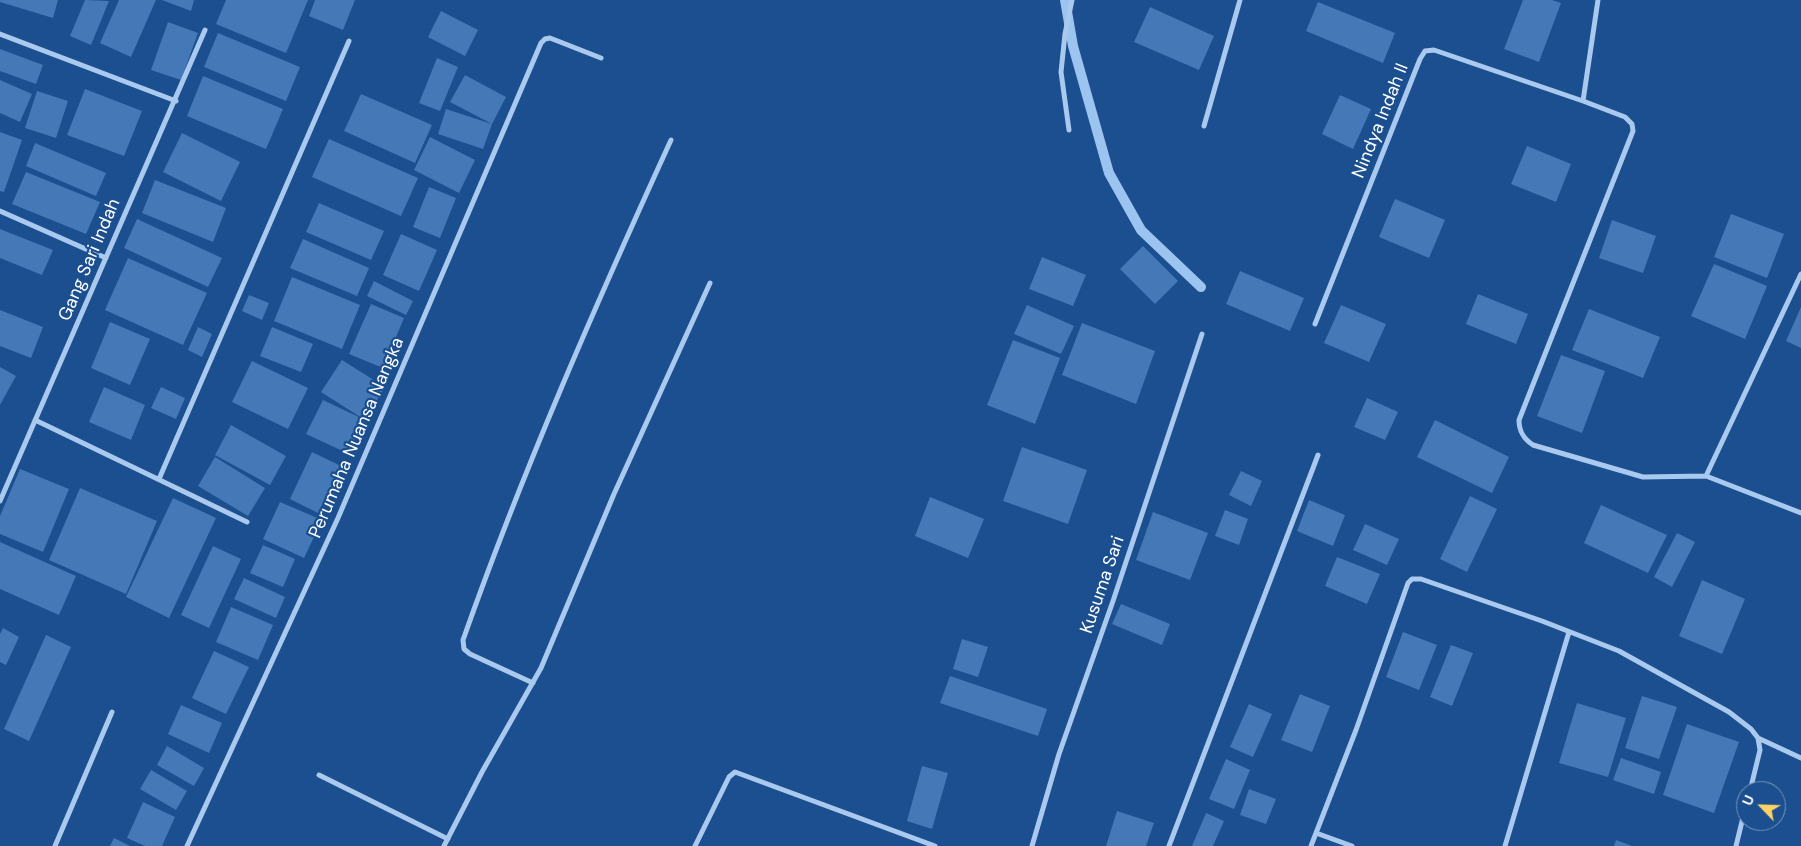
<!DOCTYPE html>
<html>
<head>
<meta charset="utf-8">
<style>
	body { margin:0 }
	#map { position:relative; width:1801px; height:846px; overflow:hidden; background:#1b4f8f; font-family:"DM Sans",sans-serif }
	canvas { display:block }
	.north { position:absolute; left:1736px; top:781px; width:50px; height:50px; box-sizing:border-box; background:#1b4f8f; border:1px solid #7695bc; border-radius:50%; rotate:294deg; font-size:14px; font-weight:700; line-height:20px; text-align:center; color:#fff }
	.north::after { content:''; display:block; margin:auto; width:18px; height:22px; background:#ffd166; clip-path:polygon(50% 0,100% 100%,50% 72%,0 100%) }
</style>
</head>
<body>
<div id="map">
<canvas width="1801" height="846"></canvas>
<div class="north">U</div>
</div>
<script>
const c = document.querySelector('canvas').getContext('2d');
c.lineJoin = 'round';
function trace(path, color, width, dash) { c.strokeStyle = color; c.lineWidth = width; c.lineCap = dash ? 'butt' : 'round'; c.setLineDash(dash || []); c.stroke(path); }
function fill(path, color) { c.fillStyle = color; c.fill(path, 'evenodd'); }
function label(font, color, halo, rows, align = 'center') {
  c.font = font + ' "DM Sans",sans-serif'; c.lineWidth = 4.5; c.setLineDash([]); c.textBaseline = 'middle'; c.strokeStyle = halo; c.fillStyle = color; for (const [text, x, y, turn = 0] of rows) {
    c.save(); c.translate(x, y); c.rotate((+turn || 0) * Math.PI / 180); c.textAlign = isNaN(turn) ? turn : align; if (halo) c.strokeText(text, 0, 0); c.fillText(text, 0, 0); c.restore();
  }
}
trace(new Path2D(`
	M 1065,0 L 1073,46 L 1109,173 L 1141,230 L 1201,287`), '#9cc4f0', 10);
fill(new Path2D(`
	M 0,0 L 58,0 L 53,18 L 0,2 Z
	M 85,0 L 109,1 L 91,45 L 70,36 Z
	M 119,0 L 156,0 L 131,57 L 100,43 Z
	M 162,0 L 194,0 L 191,11 Z
	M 226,0 L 308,0 L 286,53 L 216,24 Z
	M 315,0 L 355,0 L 343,30 L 309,16 Z
	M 1523,0 L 1552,0 L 1561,3 L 1539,62 L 1504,49 Z
	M 1318,2 L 1395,33 L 1383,63 L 1306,31 Z
	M 1150,7 L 1214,36 L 1199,70 L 1134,42 Z
	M 441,11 L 478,30 L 465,56 L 428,37 Z
	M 168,22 L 198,33 L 181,80 L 151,70 Z
	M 218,33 L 300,67 L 286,101 L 204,67 Z
	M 0,49 L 43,65 L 36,84 L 0,71 Z
	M 437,58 L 458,67 L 440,111 L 419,103 Z
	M 465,75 L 506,97 L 492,124 L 450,102 Z
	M 203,76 L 283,109 L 266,149 L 187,116 Z
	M 0,80 L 32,94 L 20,122 L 0,113 Z
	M 85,89 L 142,111 L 124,156 L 67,135 Z
	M 37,91 L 68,101 L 56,138 L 25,128 Z
	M 361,94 L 432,125 L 415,163 L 344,131 Z
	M 1340,95 L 1371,109 L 1353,149 L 1322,134 Z
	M 446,109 L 492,124 L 483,149 L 438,134 Z
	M 0,132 L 22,140 L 4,192 L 0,191 Z
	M 182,133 L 240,162 L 221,201 L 163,172 Z
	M 430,137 L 475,160 L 459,193 L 414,170 Z
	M 329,139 L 418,178 L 401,216 L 312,177 Z
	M 35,143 L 106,173 L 96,196 L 26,166 Z
	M 1527,146 L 1571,164 L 1556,202 L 1511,184 Z
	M 26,172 L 100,202 L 86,234 L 12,204 Z
	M 155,180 L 226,208 L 213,242 L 142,213 Z
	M 429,187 L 456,198 L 440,238 L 413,227 Z
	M 1395,199 L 1445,220 L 1429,258 L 1379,237 Z
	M 319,203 L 384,231 L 371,260 L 306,232 Z
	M 1731,214 L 1784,234 L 1767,278 L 1714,257 Z
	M 137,219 L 222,258 L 208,287 L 124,248 Z
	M 1612,220 L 1656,236 L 1643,273 L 1599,258 Z
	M 0,229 L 53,250 L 42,275 L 0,258 Z
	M 401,234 L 437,250 L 419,291 L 383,275 Z
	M 303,239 L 369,268 L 357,296 L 290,268 Z
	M 1143,246 L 1178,281 L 1155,304 L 1120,269 Z
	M 1042,257 L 1086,275 L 1073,306 L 1029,289 Z
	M 128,258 L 207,293 L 183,345 L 105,310 Z
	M 1714,264 L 1767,286 L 1745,339 L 1691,316 Z
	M 1240,271 L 1304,298 L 1290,331 L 1226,304 Z
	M 292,277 L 360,305 L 342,349 L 274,321 Z
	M 374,281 L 413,301 L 406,315 L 367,296 Z
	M 1478,294 L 1528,314 L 1516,344 L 1466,324 Z
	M 249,295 L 269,303 L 262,320 L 242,311 Z
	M 371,304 L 404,318 L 383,368 L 349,354 Z
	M 1027,305 L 1074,326 L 1061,354 L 1014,334 Z
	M 1341,305 L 1386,324 L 1369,362 L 1324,343 Z
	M 1801,307 L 1801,348 L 1786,341 Z
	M 1589,309 L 1660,337 L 1643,378 L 1572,350 Z
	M 0,310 L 43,327 L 31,358 L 0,346 Z
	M 110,322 L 150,339 L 130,385 L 91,368 Z
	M 1082,323 L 1155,351 L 1136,404 L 1062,375 Z
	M 198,327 L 212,334 L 202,357 L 188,350 Z
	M 272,327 L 313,344 L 301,372 L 260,356 Z
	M 1013,340 L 1060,358 L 1035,424 L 987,405 Z
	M 1561,355 L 1605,371 L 1582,433 L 1537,416 Z
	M 342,360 L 385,387 L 365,420 L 349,454 L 306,434 L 323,400 L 365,420 L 321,392 Z
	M 252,361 L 308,388 L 288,429 L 232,402 Z
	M 0,367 L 16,376 L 0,405 Z
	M 104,387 L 145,405 L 131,440 L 89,422 Z
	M 161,387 L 185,398 L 176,419 L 151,408 Z
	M 1367,398 L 1398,412 L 1385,440 L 1354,427 Z
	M 1435,420 L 1509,457 L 1492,493 L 1417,457 Z
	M 231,425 L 286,456 L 270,485 L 215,455 Z
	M 1022,447 L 1087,470 L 1068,524 L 1003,501 Z
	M 312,452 L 341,466 L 318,513 L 290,499 Z
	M 215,457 L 265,488 L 248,516 L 198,486 Z
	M 20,469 L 69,489 L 43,552 L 0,534 L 0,516 Z
	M 1241,471 L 1262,481 L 1251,506 L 1229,495 Z
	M 80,488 L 157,521 L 126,594 L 49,560 Z
	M 1470,496 L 1497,509 L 1467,572 L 1440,559 Z
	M 930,497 L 984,519 L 968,558 L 915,536 Z
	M 173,498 L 216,518 L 169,618 L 126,597 Z
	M 1309,500 L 1345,515 L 1333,546 L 1297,531 Z
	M 280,502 L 322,520 L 304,558 L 263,539 Z
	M 1601,505 L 1667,535 L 1648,573 L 1584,543 Z
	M 1225,510 L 1248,519 L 1239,545 L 1215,536 Z
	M 1153,512 L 1208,533 L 1190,580 L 1136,560 Z
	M 1365,524 L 1399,539 L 1387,565 L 1353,550 Z
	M 1677,533 L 1695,542 L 1672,587 L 1654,577 Z
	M 0,542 L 76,576 L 59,615 L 0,589 Z
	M 263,545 L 295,559 L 283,587 L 250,573 Z
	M 213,546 L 241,559 L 209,628 L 181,615 Z
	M 1337,557 L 1380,574 L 1367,604 L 1325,586 Z
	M 244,578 L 285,597 L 276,618 L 234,599 Z
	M 1702,580 L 1745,599 L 1722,654 L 1679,636 Z
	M 1121,604 L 1170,624 L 1162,645 L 1112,624 Z
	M 231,607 L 273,625 L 258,660 L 216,642 Z
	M 3,628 L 19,637 L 6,665 L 0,662 L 0,634 Z
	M 1403,632 L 1437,645 L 1419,690 L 1386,677 Z
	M 46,635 L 71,647 L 29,741 L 4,729 Z
	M 962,639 L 988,647 L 978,677 L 953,669 Z
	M 1451,645 L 1473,653 L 1452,706 L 1430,697 Z
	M 214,651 L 249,667 L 226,714 L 192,698 Z
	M 950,676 L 1047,709 L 1038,736 L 940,703 Z
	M 1300,694 L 1330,706 L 1312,752 L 1281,740 Z
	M 1642,696 L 1677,707 L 1659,759 L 1625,748 Z
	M 1577,703 L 1626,718 L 1608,777 L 1559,763 Z
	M 1249,704 L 1272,714 L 1253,757 L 1230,747 Z
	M 181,705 L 222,723 L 209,753 L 168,734 Z
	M 1687,724 L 1739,742 L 1714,813 L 1663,795 Z
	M 167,746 L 204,768 L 194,786 L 157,765 Z
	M 1621,758 L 1661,772 L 1654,794 L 1613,780 Z
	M 1226,759 L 1250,770 L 1234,809 L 1209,799 Z
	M 922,766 L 948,773 L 932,829 L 907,821 Z
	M 151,770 L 187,791 L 176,810 L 140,789 Z
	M 1249,789 L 1276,799 L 1266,824 L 1240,815 Z
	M 143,802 L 175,817 L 162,846 L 145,846 L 127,838 Z
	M 1117,811 L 1154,823 L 1146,846 L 1106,846 Z
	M 1206,813 L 1224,821 L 1213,846 L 1192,846 Z
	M 114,838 L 130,846 L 110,846 Z
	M 1616,840 L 1632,846 L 1614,846 Z`), '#4478b7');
trace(new Path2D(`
	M 0,34 L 176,101
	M 1583,101 L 1598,0
	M 1204,126 L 1240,0
	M 1069,130 L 1061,72 L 1065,34 L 1072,0
	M 0,211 L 106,258
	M 1315,324 L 1420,59 L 1425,51 L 1434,50 L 1583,101 L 1625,117 L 1632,124 L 1633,131 L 1519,420 C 1519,432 1524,439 1533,445 L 1643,477 L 1706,476 L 1801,513
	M 35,420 L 247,522
	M 1706,476 L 1801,274
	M 159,479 L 349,41
	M 0,501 L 205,30
	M 533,683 L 470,654 L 464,649 L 463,640 C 523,470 596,304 671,140
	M 319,775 L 448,839
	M 1750,791 L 1760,750 L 1758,738
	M 1316,833 L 1352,846
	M 55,846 L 112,712
	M 187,846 L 338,518 L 541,43 L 545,39 L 550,38 L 601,58
	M 444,846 L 482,772 L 541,668 L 614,494 L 710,283
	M 695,846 L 729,777 L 735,772 L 935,846
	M 1032,846 L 1059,754 L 1113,601 L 1202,334
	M 1169,846 L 1318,455
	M 1311,846 L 1356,730 L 1408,583 L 1412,579 L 1421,579 L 1542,621 L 1619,651 L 1729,712 L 1751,729 L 1758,738 L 1801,758
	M 1505,846 L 1569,632
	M 1736,846 L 1746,805`), '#a9c9ee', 5);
label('18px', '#fff', '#1b4f8f', [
	["Nindya Indah II",1381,121,-68],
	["Gang Sari Indah",90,260,-67],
	["Perumaha Nuansa Nangka",357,438,-67],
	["Kusuma Sari",1103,585,-71]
]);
</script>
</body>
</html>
